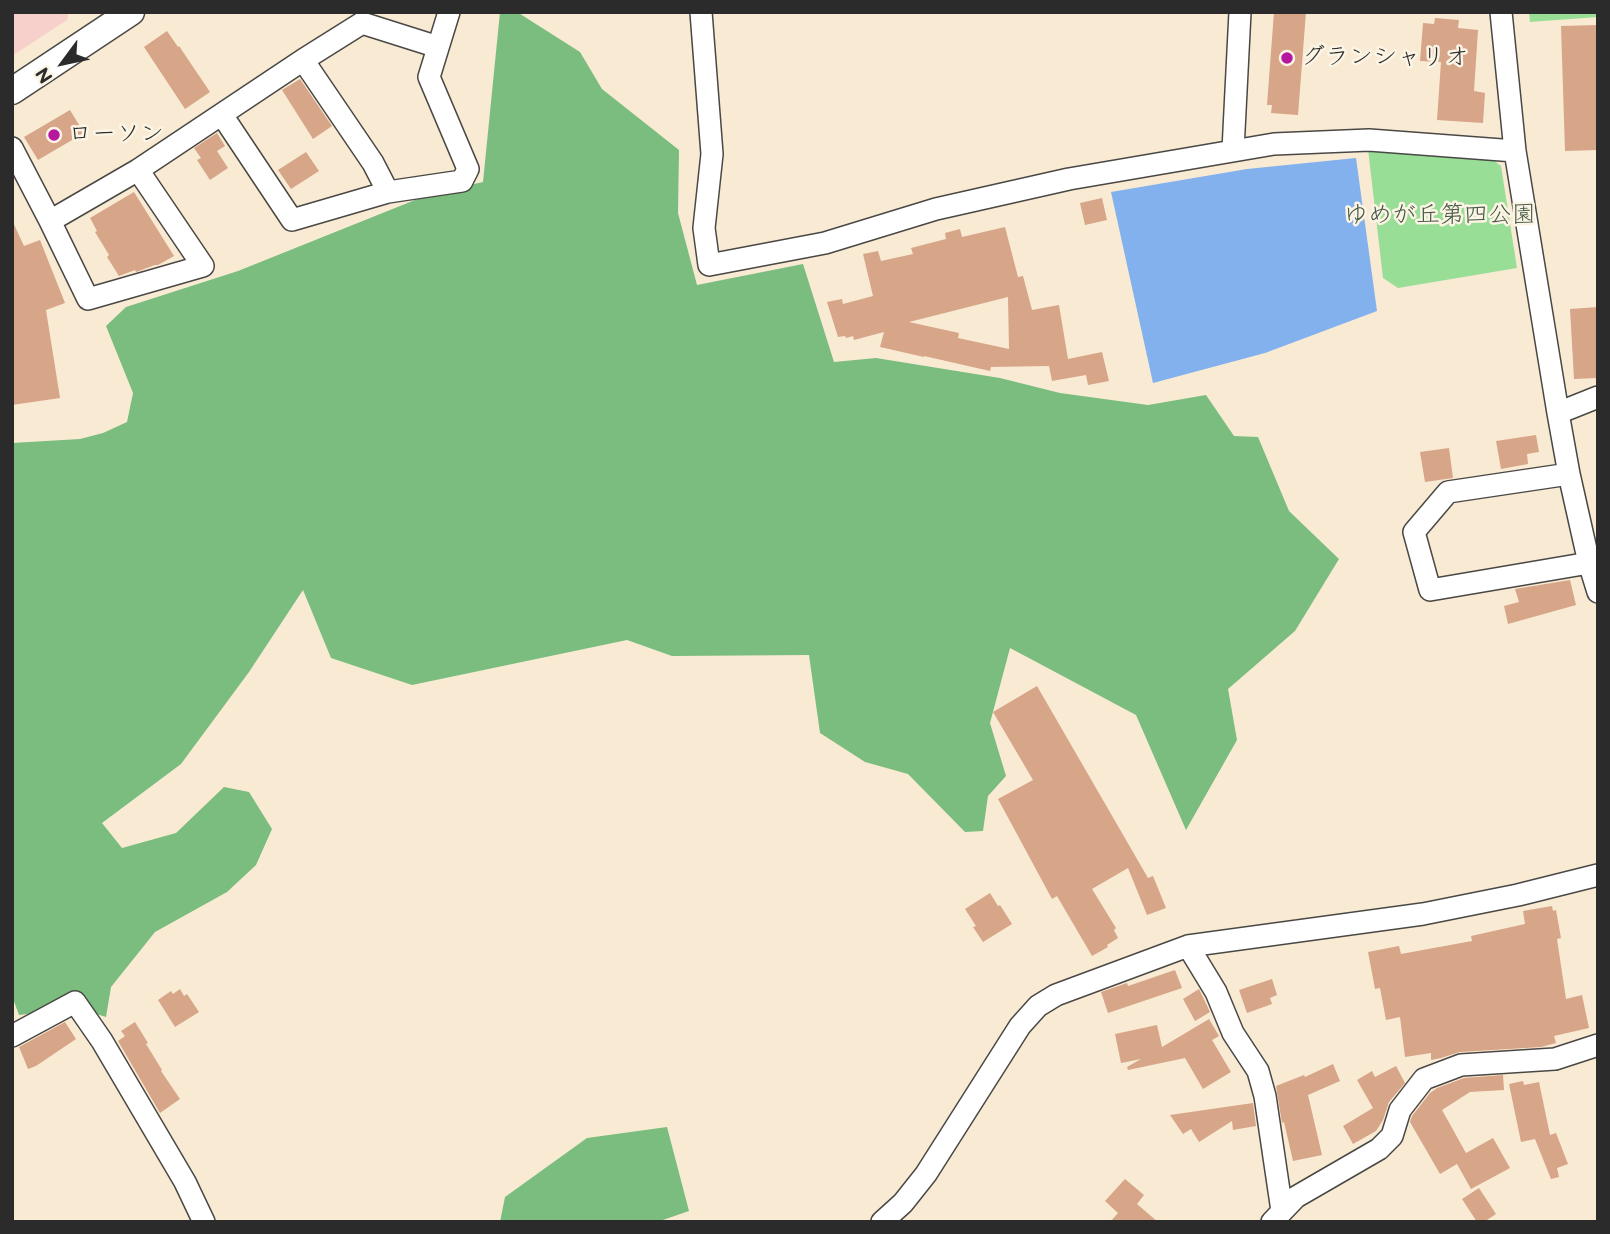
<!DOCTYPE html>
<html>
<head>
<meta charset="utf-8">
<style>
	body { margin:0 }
	#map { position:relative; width:1610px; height:1234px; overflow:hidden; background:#f9ead4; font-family:"Balsamiq Sans",sans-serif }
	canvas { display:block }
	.frame { position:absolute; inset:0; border:14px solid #2b2b2b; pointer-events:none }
	.north { position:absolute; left:28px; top:28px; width:70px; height:70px; -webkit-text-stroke:5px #fcf5e5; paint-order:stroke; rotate:237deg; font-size:19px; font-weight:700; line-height:28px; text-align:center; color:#2b2b2b }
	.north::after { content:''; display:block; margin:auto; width:24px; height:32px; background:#2b2b2b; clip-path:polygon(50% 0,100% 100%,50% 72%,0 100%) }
</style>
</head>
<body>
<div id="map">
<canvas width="1610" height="1234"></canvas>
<div class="frame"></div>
<div class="north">N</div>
</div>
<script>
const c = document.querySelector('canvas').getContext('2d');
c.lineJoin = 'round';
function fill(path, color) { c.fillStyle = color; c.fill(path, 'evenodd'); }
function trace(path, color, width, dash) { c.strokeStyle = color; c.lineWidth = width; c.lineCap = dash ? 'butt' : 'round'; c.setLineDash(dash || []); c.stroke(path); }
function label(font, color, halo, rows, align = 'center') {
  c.font = font + ' "Balsamiq Sans","Klee One",sans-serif'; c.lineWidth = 5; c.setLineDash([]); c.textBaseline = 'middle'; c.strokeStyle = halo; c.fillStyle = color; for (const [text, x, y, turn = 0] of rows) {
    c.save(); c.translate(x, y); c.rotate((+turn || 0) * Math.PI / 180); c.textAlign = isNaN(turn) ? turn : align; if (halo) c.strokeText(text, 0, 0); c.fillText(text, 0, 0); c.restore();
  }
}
fill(new Path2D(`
	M 12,12 L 69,12 L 67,20 L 12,56 Z`), '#f7d0cb');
fill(new Path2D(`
	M 1529,12 L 1598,12 L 1598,17 L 1530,22 Z
	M 1368,149 L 1488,156 L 1501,166 L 1517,268 L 1398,288 L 1383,278 Z`), '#99de96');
fill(new Path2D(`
	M 500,12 L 517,12 L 580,52 L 602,89 L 679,150 L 678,213 L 697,285 L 803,264 L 834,362 L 876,358 L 1000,378 L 1060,393 L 1148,405 L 1206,395 L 1234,436 L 1258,437 L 1289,511 L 1339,559 L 1295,631 L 1228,689 L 1237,740 L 1186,830 L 1136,715 L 1010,648 L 990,723 L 1006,776 L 988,796 L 983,831 L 965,832 L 908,774 L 865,762 L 820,733 L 809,655 L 672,656 L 627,640 L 412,685 L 331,658 L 303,590 L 249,672 L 181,764 L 102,823 L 122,848 L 176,833 L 224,787 L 249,792 L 272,829 L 256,865 L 227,892 L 155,932 L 111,987 L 106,1017 L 78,1008 L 19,1015 L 12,996 L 12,956 L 14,953 L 12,952 L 12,443 L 80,439 L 103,433 L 127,422 L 133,393 L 106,326 L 126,307 L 238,271 L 430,194 L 483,182 Z
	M 667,1127 L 689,1211 L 657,1222 L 500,1222 L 505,1197 L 587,1138 Z`), '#7abd7f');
fill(new Path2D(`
	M 1356,158 L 1377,311 L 1265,353 L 1153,383 L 1111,192 L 1247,169 Z`), '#82b1ed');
fill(new Path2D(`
	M 1274,12 L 1306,12 L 1298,115 L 1271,113 L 1272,105 L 1267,105 Z
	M 1435,18 L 1459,20 L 1458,28 L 1478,30 L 1474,91 L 1485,93 L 1483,123 L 1437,120 L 1441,62 L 1420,61 L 1423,23 L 1434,24 Z
	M 1598,25 L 1598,150 L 1565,151 L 1561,26 Z
	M 167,31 L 178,47 L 179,46 L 210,92 L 185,109 L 144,47 Z
	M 300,79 L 332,126 L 313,139 L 282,90 Z
	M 70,110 L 84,133 L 38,160 L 24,137 Z
	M 217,133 L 225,146 L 217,151 L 228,168 L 210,180 L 197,160 L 201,158 L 194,148 Z
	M 306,152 L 319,171 L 291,189 L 278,170 Z
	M 134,192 L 174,256 L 158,265 L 155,265 L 136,272 L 135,270 L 119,276 L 107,257 L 109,255 L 95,232 L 97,231 L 90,218 Z
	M 1102,198 L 1107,220 L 1085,225 L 1080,203 Z
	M 12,220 L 24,246 L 40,240 L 65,303 L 46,310 L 60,398 L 12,405 Z
	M 1005,227 L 1018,277 L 1023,276 L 1032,310 L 1059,305 L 1068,359 L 1102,352 L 1109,381 L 1088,385 L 1086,375 L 1052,381 L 1049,366 L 991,367 L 990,371 L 924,356 L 924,357 L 880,347 L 884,332 L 854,340 L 853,336 L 846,338 L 845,336 L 838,337 L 827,302 L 842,299 L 843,304 L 873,296 L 863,254 L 878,251 L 881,261 L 913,254 L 911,248 L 946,239 L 945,233 L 960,229 L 962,237 ZM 1008,297 L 1009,349 L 958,338 L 959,333 L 909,322 Z
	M 1598,307 L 1598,378 L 1574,379 L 1570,309 Z
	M 1536,435 L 1539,452 L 1527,454 L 1528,464 L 1501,469 L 1496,441 Z
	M 1449,448 L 1453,478 L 1425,482 L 1420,452 Z
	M 1570,580 L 1576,605 L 1508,624 L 1504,606 L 1519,602 L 1515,589 Z
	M 1037,686 L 1148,878 L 1153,876 L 1166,908 L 1147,915 L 1128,868 L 1092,889 L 1116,928 L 1114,930 L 1118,938 L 1107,945 L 1108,947 L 1092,956 L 1057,896 L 1052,899 L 998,799 L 1033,780 L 993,712 Z
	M 990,893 L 998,906 L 1000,905 L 1012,924 L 983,942 L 973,927 L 976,926 L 965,909 Z
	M 1552,906 L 1553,911 L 1556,910 L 1561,938 L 1557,939 L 1566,999 L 1582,995 L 1589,1028 L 1554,1036 L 1556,1043 L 1541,1047 L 1460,1052 L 1441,1058 L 1431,1060 L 1431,1053 L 1405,1057 L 1400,1017 L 1386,1020 L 1380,988 L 1375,989 L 1368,952 L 1399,946 L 1401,954 L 1472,941 L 1471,936 L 1525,924 L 1523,911 Z
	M 1175,970 L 1182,988 L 1108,1013 L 1101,992 L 1127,983 L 1128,986 Z
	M 1272,979 L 1277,995 L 1270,998 L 1272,1004 L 1247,1013 L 1239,990 Z
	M 180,989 L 184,996 L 187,994 L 199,1012 L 175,1027 L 158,1000 L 171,991 L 173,994 Z
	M 1199,989 L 1210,1012 L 1195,1021 L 1183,999 Z
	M 1209,1019 L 1219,1036 L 1212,1040 L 1231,1072 L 1203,1089 L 1185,1058 L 1128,1070 L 1127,1067 L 1141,1059 L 1121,1063 L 1115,1034 L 1157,1025 L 1162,1047 Z
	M 65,1022 L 76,1039 L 36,1066 L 28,1069 L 19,1047 Z
	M 135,1022 L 148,1043 L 146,1044 L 162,1070 L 161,1071 L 180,1099 L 160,1113 L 118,1041 L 125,1036 L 121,1031 Z
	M 1333,1064 L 1340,1081 L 1308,1095 L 1322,1155 L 1293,1161 L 1284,1122 L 1282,1123 L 1276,1086 L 1304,1075 L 1305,1077 Z
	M 1396,1066 L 1405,1083 L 1389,1102 L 1383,1120 L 1376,1131 L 1353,1144 L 1343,1126 L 1373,1108 L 1357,1080 L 1372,1071 L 1375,1077 Z
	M 1503,1075 L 1504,1090 L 1470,1092 L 1442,1110 L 1466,1153 L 1493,1138 L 1510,1168 L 1471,1189 L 1457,1164 L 1440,1174 L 1410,1122 L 1412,1116 L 1430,1093 L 1437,1088 L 1464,1078 Z
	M 1523,1081 L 1524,1085 L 1539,1082 L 1550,1135 L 1556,1133 L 1568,1164 L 1557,1168 L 1559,1177 L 1551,1179 L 1535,1139 L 1521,1142 L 1509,1084 Z
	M 1253,1103 L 1256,1126 L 1233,1130 L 1232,1121 L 1199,1142 L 1191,1129 L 1183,1134 L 1170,1115 Z
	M 1125,1179 L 1144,1195 L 1137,1204 L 1158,1222 L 1110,1222 L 1118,1213 L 1105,1201 Z
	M 1479,1188 L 1496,1214 L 1484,1222 L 1477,1222 L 1462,1199 Z`), '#d7a588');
const minor = new Path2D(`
	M 701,12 L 712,154 L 704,228 L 709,265 L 825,243 L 936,209 L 1069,179 L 1274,144 L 1369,140 L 1515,151
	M 1501,12 L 1515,151 L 1558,413 L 1569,474 L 1589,563 L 1598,592
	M 303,60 L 373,163 L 388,192
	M 222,115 L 292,220 L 388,192 L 462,181 L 468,169 L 429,77 L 449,12
	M 12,148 L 50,221 L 88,299 L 203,266 L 138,170
	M 1233,150 L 1240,12
	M 50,221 L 138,170 L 303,60 L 362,23 L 438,47
	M 1558,413 L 1598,397
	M 1569,474 L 1448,492 L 1414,532 L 1430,590 L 1589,563
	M 1188,946 L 1216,992 L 1233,1033 L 1258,1071 L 1265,1096 L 1282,1211
	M 12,1036 L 75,1002 L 102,1041 L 185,1182 L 204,1222
	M 882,1222 L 903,1203 L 926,1174 L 1020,1026 L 1038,1006 L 1056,995 L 1188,946 L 1423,914 L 1518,895 L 1598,875
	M 1272,1222 L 1296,1197 L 1379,1149 L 1392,1136 L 1400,1110 L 1424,1079 L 1461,1065 L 1555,1059 L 1598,1045`);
const major = new Path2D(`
	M 12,91 L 131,12`);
trace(minor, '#4a4844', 24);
trace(major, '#4a4844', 29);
trace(minor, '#fff', 21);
trace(major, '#fff', 26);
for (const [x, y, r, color] of [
	[1287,58,7,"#b5179e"],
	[54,135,7,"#b5179e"]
]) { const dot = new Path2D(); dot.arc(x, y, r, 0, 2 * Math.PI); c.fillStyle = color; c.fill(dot); trace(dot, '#fcf5e5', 2.5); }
label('24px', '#2b2b2b', '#fcf5e5', [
	["グランシャリオ",1301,58],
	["ローソン",68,135]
], 'left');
label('24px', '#465846', '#fcf5e5', [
	["ゆめが丘第四公園",1440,216]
]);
</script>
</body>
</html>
